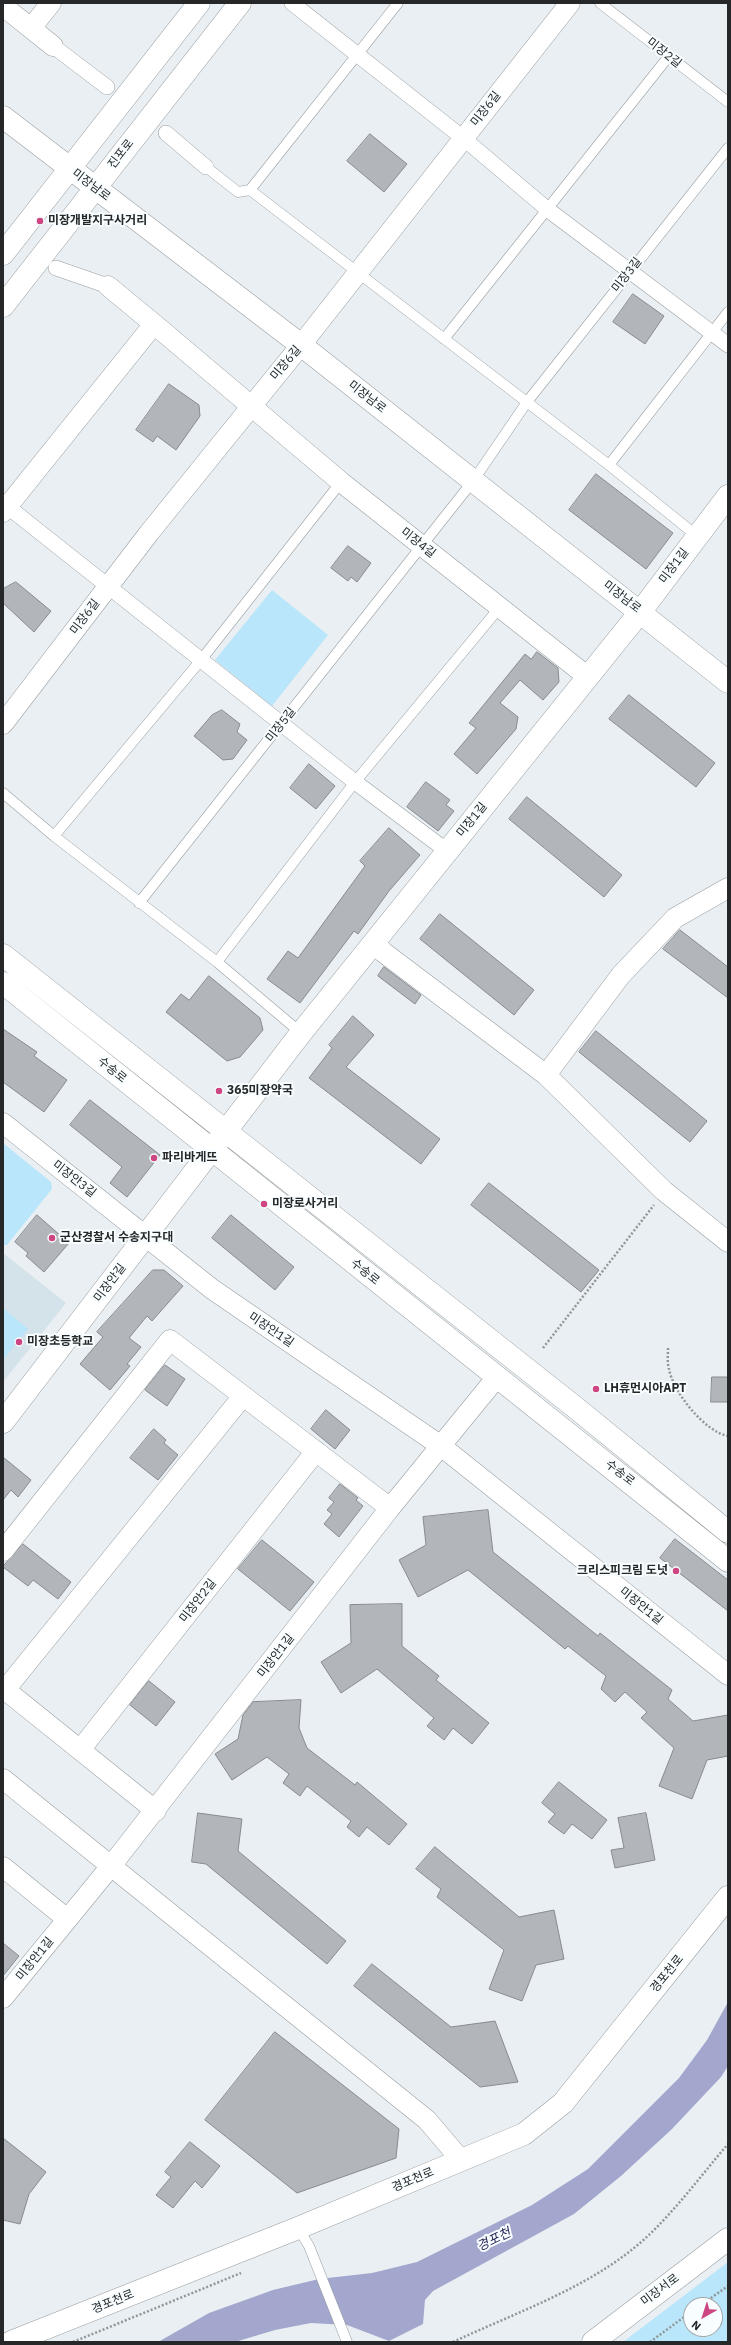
<!DOCTYPE html>
<html>
<head>
<meta charset="utf-8">
<style>
	body { margin:0 }
	#map { position:relative; width:731px; height:2345px; overflow:hidden; background:#e9eff2; font-family:"IBM Plex Sans",sans-serif }
	canvas { display:block }
	.frame { position:absolute; inset:0; border:4px solid #252728; pointer-events:none }
	.north { position:absolute; left:683px; top:2297px; width:40px; height:40px; box-sizing:border-box; background:#f8fdff; border:1px solid #a4a7a9; border-radius:50%; rotate:219deg; font-size:11px; font-weight:700; line-height:16px; text-align:center; color:#252728 }
	.north::after { content:''; display:block; margin:auto; width:14px; height:18px; background:#cd4581; clip-path:polygon(50% 0,100% 100%,50% 72%,0 100%) }
</style>
</head>
<body>
<div id="map">
<canvas width="731" height="2345"></canvas>
<div class="frame"></div>
<div class="north">N</div>
</div>
<script>
const c = document.querySelector('canvas').getContext('2d');
c.lineJoin = 'round';
function fill(path, color) { c.fillStyle = color; c.fill(path, 'evenodd'); }
function trace(path, color, width, dash) { c.strokeStyle = color; c.lineWidth = width; c.lineCap = dash ? 'butt' : 'round'; c.setLineDash(dash || []); c.stroke(path); }
function label(font, color, halo, rows, align = 'center') {
  c.font = font + ' "IBM Plex Sans","Noto Sans KR",sans-serif'; c.lineWidth = 4; c.setLineDash([]); c.textBaseline = 'middle'; c.strokeStyle = halo; c.fillStyle = color; for (const [text, x, y, turn = 0] of rows) {
    c.save(); c.translate(x, y); c.rotate((+turn || 0) * Math.PI / 180); c.textAlign = isNaN(turn) ? turn : align; if (halo) c.strokeText(text, 0, 0); c.fillText(text, 0, 0); c.restore();
  }
}
fill(new Path2D(`
	M 3,1253 L 66,1303 L 3,1382 Z`), '#d4e2e9');
fill(new Path2D(`
	M 272,590 L 328,635 L 272,706 L 215,660 Z
	M 3,1143 L 51,1182 L 52,1189 L 7,1245 L 3,1245 Z
	M 3,1308 L 28,1329 L 3,1360 Z
	M 728,2262 L 728,2342 L 623,2342 ZM 691,2305 L 715,2305 L 715,2329 L 691,2329 Z`), '#b9e6fa');
fill(new Path2D(`
	M 728,2002 L 728,2066 L 721,2077 L 672,2129 L 621,2176 L 574,2214 L 433,2291 L 425,2300 L 423,2324 L 389,2341 L 347,2325 L 311,2323 L 275,2330 L 235,2342 L 158,2342 L 209,2313 L 273,2290 L 319,2279 L 372,2273 L 417,2262 L 532,2205 L 588,2169 L 679,2078 L 707,2040 Z`), '#a3a7ce');
const building = new Path2D(`
	M 370,134 L 407,164 L 384,192 L 347,161 Z
	M 633,294 L 664,316 L 645,344 L 613,322 Z
	M 169,384 L 199,405 L 200,416 L 176,450 L 157,436 L 153,442 L 136,430 Z
	M 596,474 L 673,533 L 646,569 L 569,510 Z
	M 348,546 L 371,563 L 357,582 L 351,577 L 348,581 L 331,568 Z
	M 16,582 L 51,611 L 34,632 L 3,603 L 3,589 Z
	M 537,652 L 558,668 L 559,682 L 543,700 L 520,680 L 500,703 L 518,717 L 516,729 L 477,774 L 454,754 L 476,728 L 469,723 L 525,654 L 531,659 Z
	M 629,695 L 715,763 L 696,787 L 609,719 Z
	M 222,710 L 240,724 L 237,732 L 247,740 L 233,759 L 223,760 L 194,736 L 212,715 Z
	M 309,764 L 335,786 L 316,809 L 290,788 Z
	M 426,782 L 450,800 L 446,805 L 454,811 L 438,831 L 407,807 Z
	M 527,797 L 622,875 L 604,897 L 509,819 Z
	M 389,828 L 420,855 L 389,891 L 358,934 L 354,931 L 300,1003 L 267,979 L 288,951 L 298,958 L 365,866 L 360,861 Z
	M 440,914 L 534,990 L 514,1015 L 420,939 Z
	M 680,930 L 728,967 L 728,998 L 663,949 Z
	M 384,967 L 421,995 L 415,1004 L 378,976 Z
	M 209,976 L 260,1018 L 263,1030 L 240,1057 L 227,1061 L 166,1012 L 181,994 L 189,1000 Z
	M 353,1016 L 374,1035 L 346,1067 L 440,1139 L 421,1164 L 309,1078 L 332,1048 L 329,1045 Z
	M 3,1029 L 37,1052 L 34,1056 L 67,1080 L 44,1112 L 3,1082 Z
	M 596,1031 L 707,1121 L 690,1142 L 579,1052 Z
	M 90,1100 L 160,1155 L 127,1197 L 110,1183 L 122,1167 L 70,1125 Z
	M 489,1183 L 599,1270 L 581,1292 L 471,1205 Z
	M 37,1215 L 69,1243 L 44,1272 L 26,1256 L 28,1253 L 15,1242 Z
	M 231,1215 L 294,1267 L 275,1290 L 212,1238 Z
	M 153,1270 L 164,1270 L 183,1286 L 152,1321 L 147,1316 L 129,1338 L 141,1347 L 127,1364 L 130,1366 L 110,1390 L 80,1364 L 103,1337 L 97,1332 Z
	M 165,1365 L 185,1379 L 167,1406 L 145,1390 Z
	M 712,1377 L 728,1377 L 728,1402 L 711,1402 Z
	M 326,1410 L 350,1430 L 335,1449 L 311,1429 Z
	M 154,1429 L 166,1440 L 164,1443 L 178,1455 L 158,1480 L 130,1458 Z
	M 3,1457 L 31,1480 L 18,1497 L 11,1490 L 3,1500 Z
	M 340,1484 L 358,1498 L 356,1500 L 363,1506 L 339,1537 L 324,1524 L 332,1514 L 327,1510 L 334,1502 L 329,1498 Z
	M 488,1510 L 493,1552 L 598,1636 L 600,1633 L 672,1690 L 668,1699 L 693,1721 L 728,1715 L 728,1756 L 707,1760 L 692,1799 L 659,1786 L 674,1748 L 641,1718 L 647,1712 L 625,1692 L 615,1702 L 601,1689 L 606,1676 L 568,1646 L 565,1649 L 468,1570 L 418,1597 L 399,1560 L 426,1545 L 423,1517 Z
	M 675,1539 L 728,1580 L 728,1611 L 660,1558 Z
	M 262,1540 L 314,1582 L 290,1611 L 238,1569 Z
	M 23,1544 L 71,1582 L 58,1599 L 33,1580 L 28,1586 L 3,1567 Z
	M 402,1604 L 402,1646 L 439,1676 L 436,1680 L 489,1723 L 472,1744 L 453,1728 L 444,1740 L 427,1726 L 434,1718 L 377,1669 L 341,1693 L 321,1662 L 351,1643 L 350,1605 Z
	M 149,1681 L 175,1702 L 156,1726 L 130,1705 Z
	M 301,1700 L 299,1728 L 307,1748 L 355,1785 L 357,1782 L 407,1824 L 389,1845 L 367,1827 L 359,1837 L 347,1827 L 351,1821 L 307,1786 L 300,1796 L 283,1783 L 289,1774 L 267,1757 L 232,1780 L 215,1754 L 238,1739 L 243,1715 L 253,1702 Z
	M 559,1782 L 607,1820 L 592,1839 L 572,1824 L 564,1834 L 548,1822 L 555,1814 L 542,1803 Z
	M 198,1813 L 242,1819 L 238,1851 L 346,1941 L 327,1964 L 206,1864 L 192,1862 Z
	M 646,1813 L 655,1860 L 615,1868 L 611,1850 L 624,1848 L 618,1818 Z
	M 435,1847 L 519,1917 L 554,1910 L 564,1959 L 536,1965 L 522,2001 L 489,1989 L 504,1950 L 437,1897 L 441,1889 L 416,1869 Z
	M 3,1943 L 19,1956 L 3,1976 Z
	M 372,1964 L 451,2027 L 495,2021 L 518,2082 L 480,2087 L 354,1986 Z
	M 275,2032 L 399,2129 L 396,2158 L 297,2193 L 205,2120 Z
	M 3,2138 L 46,2172 L 29,2194 L 20,2224 L 3,2220 Z
	M 190,2142 L 220,2166 L 202,2188 L 195,2181 L 173,2208 L 156,2195 L 171,2177 L 165,2172 Z`);
fill(building, '#b2b6ba');
trace(building, '#878b8f', 1);
const service = new Path2D(`
	M 600,3 L 728,102
	M 206,167 L 238,192 L 250,190 L 609,465 L 697,536
	M 250,190 L 398,3
	M 444,339 L 669,56
	M 609,465 L 728,312
	M 3,793 L 54,836 L 217,962 L 301,1033
	M 54,836 L 201,660 L 341,482
	M 139,903 L 473,481 L 527,402 L 728,148
	M 217,962 L 355,782 L 500,607
	M 298,2228 L 309,2246 L 347,2342`);
const pedestrian = new Path2D(`
	M 292,3 L 463,138 L 547,209 L 728,345
	M 53,46 L 107,87
	M 166,133 L 206,167
	M 56,268 L 108,286
	M 3,503 L 355,782 L 447,851`);
const minor = new Path2D(`
	M 3,6 L 53,46
	M 31,28 L 51,3
	M 108,286 L 154,324
	M 3,512 L 154,324 L 341,482 L 588,677
	M 3,724 L 149,533 L 301,345 L 570,3
	M 375,943 L 383,952 L 546,1075 L 621,975 L 675,918 L 728,888
	M 546,1075 L 664,1191 L 728,1242
	M 3,1123 L 212,1289 L 441,1446 L 728,1675
	M 3,1551 L 170,1340 L 390,1508
	M 3,1688 L 156,1811
	M 5,1690 L 243,1396
	M 80,1750 L 316,1451
	M 3,1779 L 111,1866 L 3,1998
	M 3,1867 L 67,1919
	M 461,2160 L 427,2120 L 111,1866 L 390,1508 L 497,1377`);
const tertiary = new Path2D(`
	M 3,117 L 301,345 L 728,682
	M 3,254 L 199,3
	M 3,306 L 240,3
	M 3,955 L 576,1408 L 728,1532
	M 3,983 L 728,1561
	M 3,1422 L 301,1033 L 641,611 L 728,496
	M 11,2342 L 298,2228 L 524,2134 L 563,2103 L 728,1897
	M 593,2342 L 728,2239`);
trace(service, '#989da0', 11);
trace(pedestrian, '#989da0', 16);
trace(minor, '#989da0', 21);
trace(tertiary, '#989da0', 23);
trace(new Path2D(`
	M 543,1348 L 654,1205
	M 668,1348 C 668,1355 667,1363 669,1369 C 673,1392 705,1432 728,1436
	M 701,2305 L 728,2286
	M 73,2342 L 241,2273
	M 453,2342 C 521,2310 601,2284 655,2229 C 681,2203 704,2172 728,2144
	M 650,2342 L 691,2312`), '#919698', 2.5, [2, 2]);
trace(service, '#fff', 10);
trace(pedestrian, '#fff', 15);
trace(minor, '#fff', 20);
trace(tertiary, '#fff', 22);
for (const [x, y, r, color] of [
	[40,221,4,"#cd4581"],
	[219,1091,4,"#cd4581"],
	[154,1158,4,"#cd4581"],
	[264,1204,4,"#cd4581"],
	[52,1238,4,"#cd4581"],
	[19,1342,4,"#cd4581"],
	[596,1389,4,"#cd4581"],
	[676,1571,4,"#cd4581"]
]) { const dot = new Path2D(); dot.arc(x, y, r, 0, 2 * Math.PI); c.fillStyle = color; c.fill(dot); trace(dot, '#f8fdff', 1.5); }
label('12px', '#252728', '#f8fdff', [
	["미장2길",664,53,38],
	["미장6길",486,109,-52],
	["진포로",121,154,-52],
	["미장남로",91,185,37],
	["미장3길",627,275,-52],
	["미장6길",286,363,-50],
	["미장남로",367,397,38],
	["미장4길",418,543,38],
	["미장1길",674,566,-53],
	["미장남로",622,597,38],
	["미장6길",85,617,-53],
	["미장5길",281,725,-52],
	["미장1길",472,820,-51],
	["수송로",112,1070,39],
	["미장안3길",74,1179,38],
	["수송로",365,1272,39],
	["미장안길",110,1283,-53],
	["미장안1길",271,1330,34],
	["수송로",620,1473,38],
	["미장안2길",198,1601,-52],
	["미장안1길",641,1606,39],
	["미장안1길",276,1656,-52],
	["미장안1길",35,1959,-51],
	["경포천로",667,1974,-51],
	["경포천로",413,2180,-23],
	["미장서로",660,2290,-37],
	["경포천로",113,2302,-22]
]);
label('bold 12px', '#252728', '#f8fdff', [
	["미장개발지구사거리",48,221],
	["365미장약국",227,1091],
	["파리바게뜨",162,1158],
	["미장로사거리",272,1204],
	["군산경찰서 수송지구대",60,1238],
	["미장초등학교",27,1342],
	["LH휴먼시아APT",604,1389],
	["크리스피크림 도넛",668,1571,"right"]
], 'left');
label('italic 13px', '#282959', '#f8fdff', [
	["경포천",494,2240,-26]
]);
</script>
</body>
</html>
